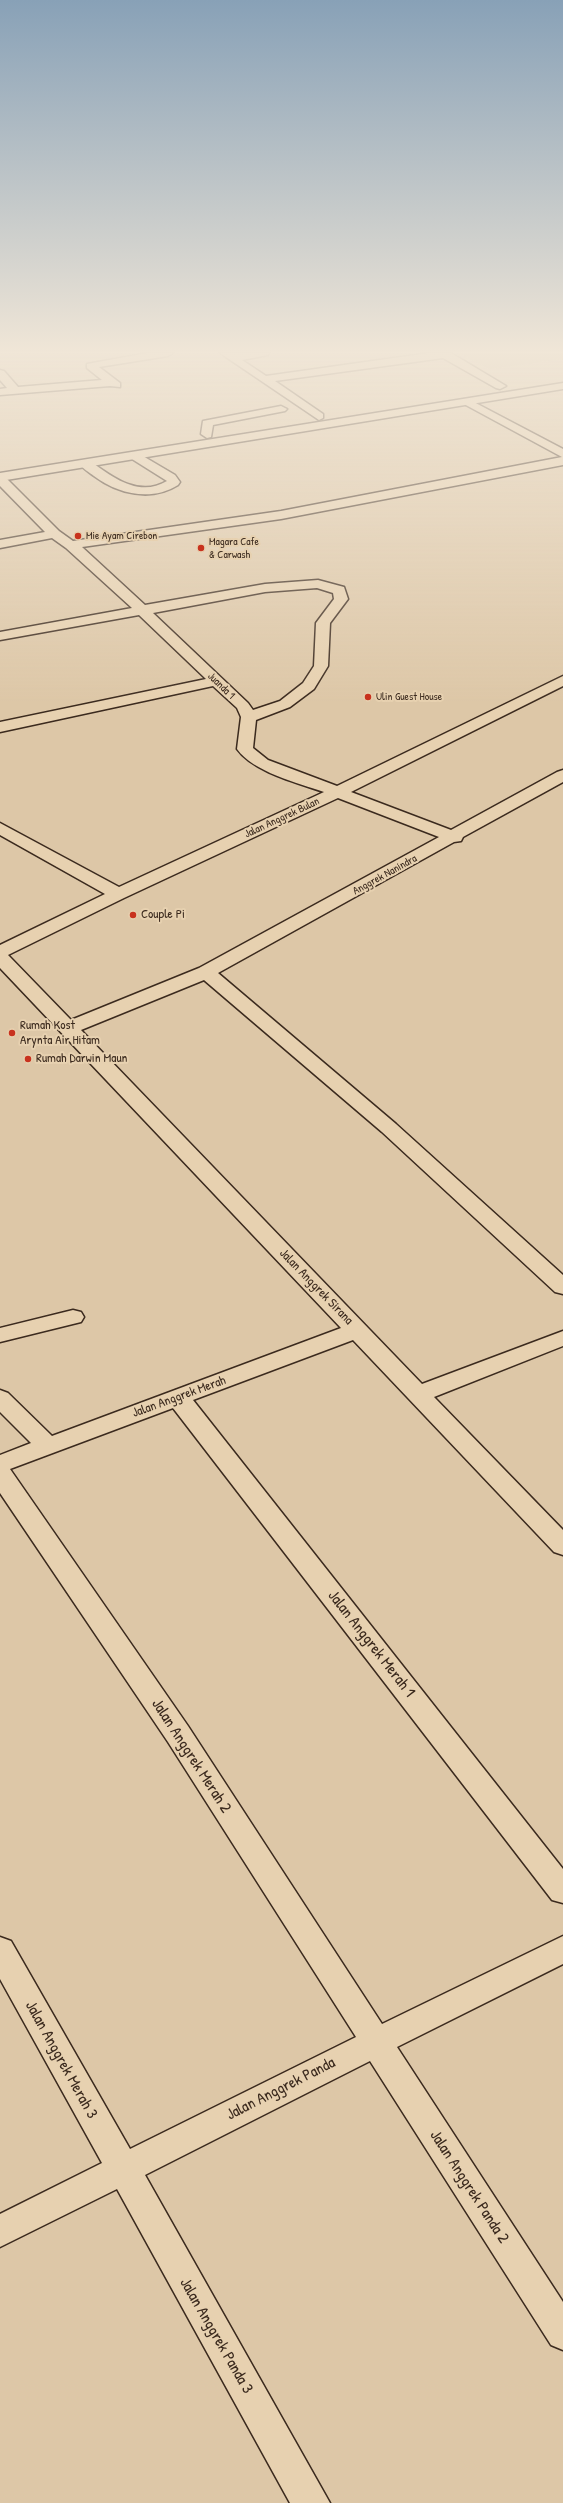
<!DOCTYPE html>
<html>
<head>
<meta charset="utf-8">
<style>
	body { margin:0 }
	canvas { display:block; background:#ddc7a7 }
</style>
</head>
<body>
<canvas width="563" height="2503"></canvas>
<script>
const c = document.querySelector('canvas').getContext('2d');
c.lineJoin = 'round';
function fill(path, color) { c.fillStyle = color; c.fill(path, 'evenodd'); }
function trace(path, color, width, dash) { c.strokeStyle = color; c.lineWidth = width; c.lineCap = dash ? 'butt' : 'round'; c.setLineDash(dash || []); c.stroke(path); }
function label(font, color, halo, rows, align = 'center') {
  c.font = font + ' "Patrick Hand",sans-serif'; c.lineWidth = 4; c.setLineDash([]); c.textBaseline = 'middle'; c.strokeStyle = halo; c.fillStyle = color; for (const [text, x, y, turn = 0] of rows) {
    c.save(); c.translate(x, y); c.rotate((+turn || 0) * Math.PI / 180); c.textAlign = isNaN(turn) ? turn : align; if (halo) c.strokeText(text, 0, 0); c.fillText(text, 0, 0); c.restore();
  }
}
fill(new Path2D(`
	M 459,353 L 563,353 L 563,359 L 489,369 Z`), '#ceb99a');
const minor = new Path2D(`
	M 147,353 L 173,353 L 168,356 L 99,367 L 120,383 L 120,387 L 110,386 L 0,395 L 0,389 L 7,388 L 0,380 L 0,370 L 4,371 L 18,387 L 102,380 L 87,368 L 87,364 Z
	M 220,353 L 269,353 L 268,355 L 242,360 L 266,376 L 429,353 L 451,353 L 506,386 L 500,389 L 496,388 L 443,358 L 275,381 L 323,414 L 323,418 L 319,420 Z
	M 468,399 L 563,449 L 563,465 L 281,519 L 82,547 L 145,605 L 265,584 L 318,580 L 344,587 L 348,599 L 330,623 L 328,666 L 314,689 L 290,707 L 256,720 L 253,748 L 268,760 L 337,786 L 563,676 L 563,686 L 351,792 L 451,830 L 557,772 L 563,770 L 563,782 L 463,837 L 461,841 L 454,842 L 218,973 L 396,1124 L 563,1275 L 563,1294 L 555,1292 L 382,1132 L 204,980 L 81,1030 L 422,1384 L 563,1331 L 563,1346 L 434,1397 L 563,1530 L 563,1555 L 554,1552 L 353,1340 L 193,1400 L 563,1869 L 563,1903 L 552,1900 L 173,1408 L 10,1469 L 188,1726 L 382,2024 L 563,1936 L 563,1964 L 397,2047 L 563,2302 L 563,2350 L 551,2345 L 370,2061 L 145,2175 L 330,2503 L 290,2503 L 117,2189 L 0,2247 L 0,2214 L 102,2163 L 0,1979 L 0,1937 L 11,1941 L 130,2149 L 356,2037 L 168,1742 L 0,1493 L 0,1455 L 31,1443 L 0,1412 L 0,1390 L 8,1393 L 52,1436 L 341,1328 L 0,968 L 0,945 L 105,894 L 0,835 L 0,823 L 119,887 L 324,792 C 298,783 253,772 237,749 L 241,717 L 237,708 L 213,686 L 0,732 L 0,722 L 206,679 L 139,615 L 0,640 L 0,632 L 132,608 L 66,548 L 52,538 L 0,548 L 0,540 L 45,532 L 0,486 L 0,475 L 4,476 L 59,531 L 73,541 L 281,511 L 562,457 L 464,404 L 462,402 ZM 317,588 L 333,593 L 334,599 L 316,623 L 314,666 L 303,683 L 280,701 L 253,710 L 248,703 L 153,613 L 265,592 ZM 338,798 L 439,837 L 199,968 L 71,1020 L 8,955 L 124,898 Z
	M 281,406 L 287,409 L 285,411 L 213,425 L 211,437 L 207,438 L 201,434 L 203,421 Z
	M 136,452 L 175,475 L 180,482 L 178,485 C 151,502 118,494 94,476 C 89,472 83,469 80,464 L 86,460 L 90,461 C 112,477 139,498 167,481 L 132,459 L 130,456 Z
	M 73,1310 L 81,1312 L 84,1317 L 81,1322 L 0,1342 L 0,1328 Z`);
const highway = new Path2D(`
	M 563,383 L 563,389 L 0,481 L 0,473 Z`);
trace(minor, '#3b2a1e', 3);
trace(highway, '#3b2a1e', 3);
fill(minor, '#e7d1b0');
fill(highway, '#e7d1b0');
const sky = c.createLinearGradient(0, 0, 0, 703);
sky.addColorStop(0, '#88a1b7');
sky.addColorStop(0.5, '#f0e6d7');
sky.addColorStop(1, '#f0e6d700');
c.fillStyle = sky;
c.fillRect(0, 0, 563, 703);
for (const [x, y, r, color] of [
	[78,536,4,"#c8321e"],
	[201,548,4,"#c8321e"],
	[368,697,4,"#c8321e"],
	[133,915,4,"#c8321e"],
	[12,1033,4,"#c8321e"],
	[28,1059,4,"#c8321e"]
]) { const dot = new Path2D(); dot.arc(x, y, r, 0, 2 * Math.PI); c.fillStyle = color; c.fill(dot); trace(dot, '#e7d1b0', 1.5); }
label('11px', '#3b2a1e', '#e7d1b0', [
	["Mie Ayam Cirebon",86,536],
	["Magara Cafe",209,542],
	["& Carwash",209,555],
	["Ulin Guest House",376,697]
], 'left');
label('11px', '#3b2a1e', '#e7d1b0', [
	["Juanda 1",221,686,44],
	["Jalan Anggrek Bulan",282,818,-25],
	["Anggrek Nanindra",385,875,-29]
]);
label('13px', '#3b2a1e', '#e7d1b0', [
	["Couple Pi",141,915],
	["Rumah Kost",20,1026],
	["Arynta Air Hitam",20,1041],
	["Rumah Darwin Maun",36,1059]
], 'left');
label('13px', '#3b2a1e', '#e7d1b0', [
	["Jalan Anggrek Sirana",316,1287,46],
	["Jalan Anggrek Merah",179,1397,-20]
]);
label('16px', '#3b2a1e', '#e7d1b0', [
	["Jalan Anggrek Merah 1",371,1644,52],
	["Jalan Anggrek Merah 2",191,1756,57],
	["Jalan Anggrek Merah 3",61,2060,61],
	["Jalan Anggrek Panda",281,2089,-27],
	["Jalan Anggrek Panda 2",469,2187,57],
	["Jalan Anggrek Panda 3",216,2336,60]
]);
</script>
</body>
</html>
